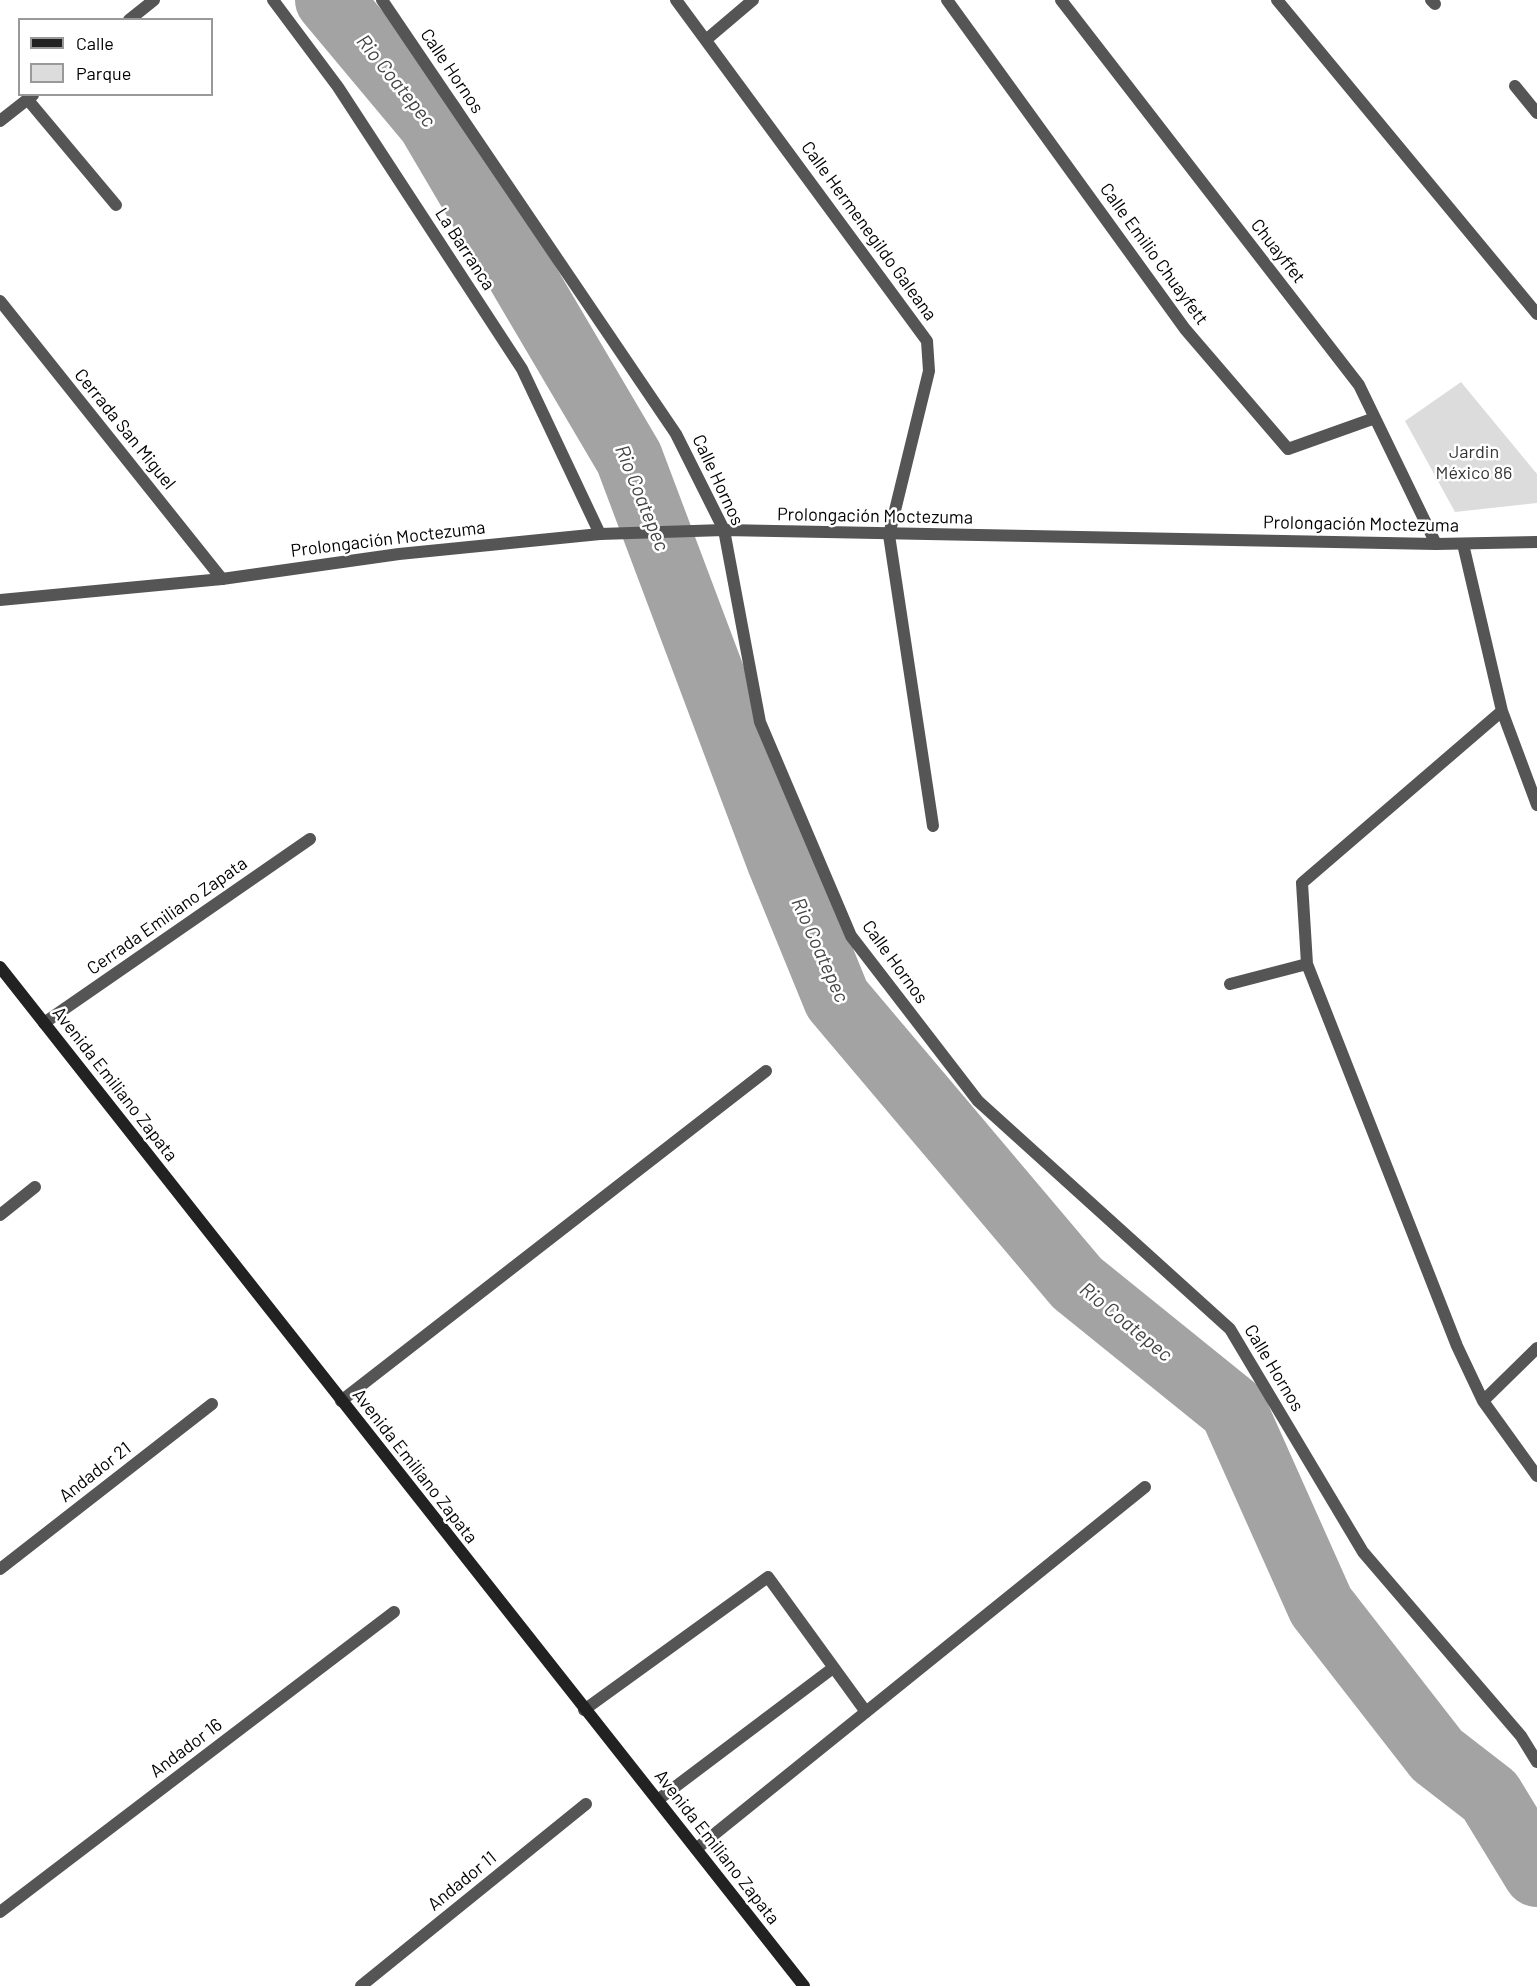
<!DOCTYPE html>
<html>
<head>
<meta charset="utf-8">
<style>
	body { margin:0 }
	#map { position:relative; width:1537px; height:1986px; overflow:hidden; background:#fff; font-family:Barlow,sans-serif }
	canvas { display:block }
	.legend { position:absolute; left:18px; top:18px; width:195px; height:78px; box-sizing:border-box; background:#fff; border:2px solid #999; margin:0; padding:8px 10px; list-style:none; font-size:18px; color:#000 }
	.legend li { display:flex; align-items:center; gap:12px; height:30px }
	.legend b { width:30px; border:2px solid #999 }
</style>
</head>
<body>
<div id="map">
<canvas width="1537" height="1986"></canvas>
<ul class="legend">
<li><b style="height:8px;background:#222"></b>Calle</li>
<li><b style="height:16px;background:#dcdcdc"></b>Parque</li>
</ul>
</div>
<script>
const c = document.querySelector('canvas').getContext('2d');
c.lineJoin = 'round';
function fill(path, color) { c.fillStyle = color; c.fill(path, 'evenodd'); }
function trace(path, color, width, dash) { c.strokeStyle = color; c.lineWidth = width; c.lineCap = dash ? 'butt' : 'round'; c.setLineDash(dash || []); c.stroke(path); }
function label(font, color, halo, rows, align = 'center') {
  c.font = font + ' Barlow,sans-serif'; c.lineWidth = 5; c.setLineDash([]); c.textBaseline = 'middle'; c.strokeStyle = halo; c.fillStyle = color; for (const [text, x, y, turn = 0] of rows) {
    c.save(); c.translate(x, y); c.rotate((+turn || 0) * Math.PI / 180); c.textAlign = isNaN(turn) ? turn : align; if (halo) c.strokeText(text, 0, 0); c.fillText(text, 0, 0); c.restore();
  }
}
fill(new Path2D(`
	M 1461,382 L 1537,474 L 1537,503 L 1455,512 L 1405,421 Z`), '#dcdcdc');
trace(new Path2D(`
	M 329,0 L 431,122 L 629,458 L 781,862 L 837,999 L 1077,1283 L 1233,1409 L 1321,1606 L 1437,1755 L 1490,1796 L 1537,1873`), '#a3a3a3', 68);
trace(new Path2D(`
	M 889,535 L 933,826
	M 584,1710 L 768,1577 L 866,1712
	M 659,1799 L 833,1668`), '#555', 12);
trace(new Path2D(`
	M 273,0 L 338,87 L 522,369 L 600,534
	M 382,0 L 676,434 L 724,530
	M 676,0 L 927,341 L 929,371 L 889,535
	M 947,0 L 1185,329 L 1288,449 L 1375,418
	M 1061,0 L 1359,385 L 1436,544
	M 1277,0 L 1537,314
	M 1431,0 L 1435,4
	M 129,20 L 154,0
	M 707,39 L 753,0
	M 1515,86 L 1537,113
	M 28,100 L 116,205
	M 0,121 L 33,95
	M 0,301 L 222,579
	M 1463,544 L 1502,711 L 1537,805
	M 1307,964 L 1457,1346 L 1483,1401 L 1537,1476
	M 1230,984 L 1307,964 L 1302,883 L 1502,711
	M 44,1023 L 310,839
	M 0,1215 L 35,1187
	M 341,1401 L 766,1071
	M 1483,1401 L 1537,1348
	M 0,1569 L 212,1404
	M 696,1849 L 1145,1487
	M 0,1912 L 394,1612
	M 361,1986 L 586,1804`), '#555', 12);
trace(new Path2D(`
	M 724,530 L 760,722 L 851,936 L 978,1101 L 1230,1329 L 1363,1552 L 1521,1736 L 1537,1762
	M 0,600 L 222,579 L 399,554 L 600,534 L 724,530 L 1436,544 L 1537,542`), '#555', 12);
trace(new Path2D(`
	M 0,967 L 804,1986`), '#222', 12);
label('18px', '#000', '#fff', [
	["Calle Hornos",452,71,56],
	["Calle Hermenegildo Galeana",869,231,54],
	["La Barranca",465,249,57],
	["Chuayffet",1278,251,52],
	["Calle Emilio Chuayfett",1154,254,54],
	["Cerrada San Miguel",125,429,51],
	["Calle Hornos",718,480,65],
	["Prolongación Moctezuma",875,516,1],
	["Prolongación Moctezuma",1361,524,1],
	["Prolongación Moctezuma",388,539,-7],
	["Cerrada Emiliano Zapata",167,916,-35],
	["Calle Hornos",895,962,54],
	["Avenida Emiliano Zapata",115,1084,52],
	["Calle Hornos",1274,1368,59],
	["Avenida Emiliano Zapata",415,1466,52],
	["Andador 21",95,1472,-38],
	["Andador 16",186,1748,-37],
	["Avenida Emiliano Zapata",717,1847,52],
	["Andador 11",462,1881,-39]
]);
label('18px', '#333', '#fff', [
	["Jardin",1474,452],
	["México 86",1474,473]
]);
label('italic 20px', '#444', '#fff', [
	["Rio Coatepec",396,81,51],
	["Rio Coatepec",642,498,68],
	["Rio Coatepec",820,950,66],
	["Rio Coatepec",1126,1322,39]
]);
</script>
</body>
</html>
